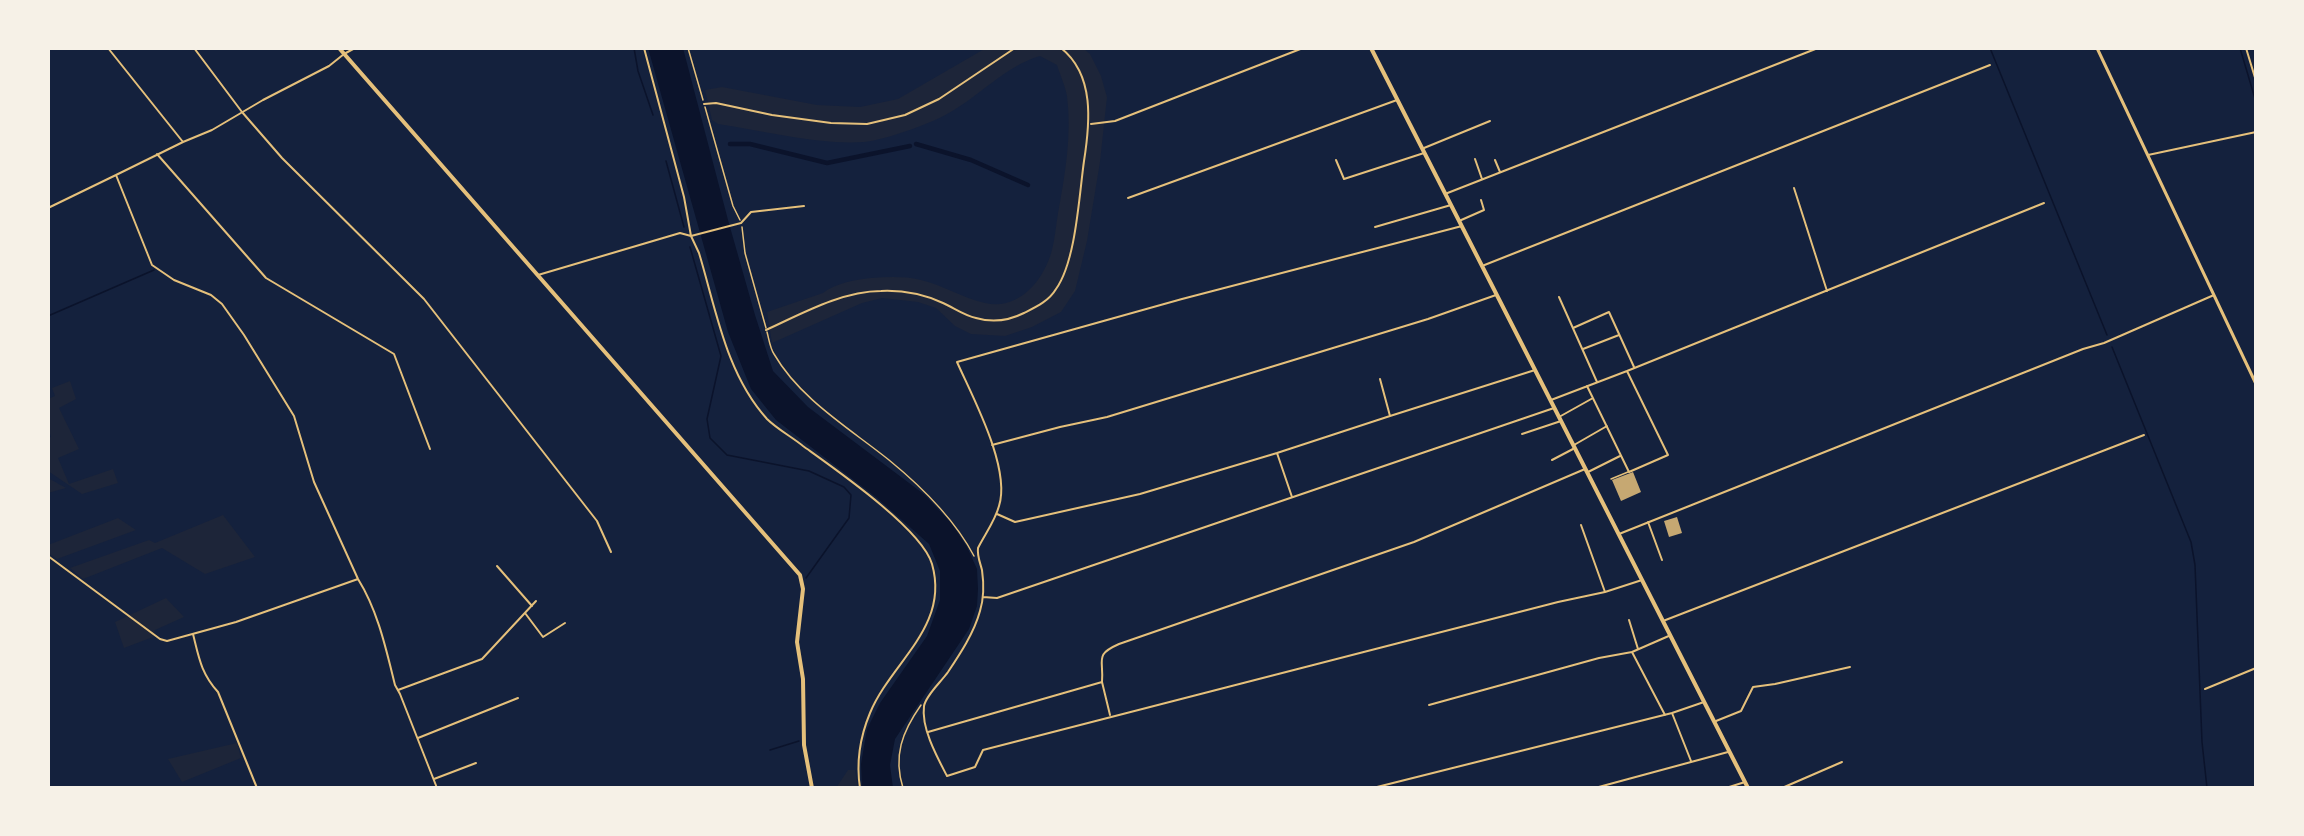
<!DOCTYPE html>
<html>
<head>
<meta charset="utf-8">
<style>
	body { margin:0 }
	#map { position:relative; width:2304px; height:836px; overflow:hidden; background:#14213d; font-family:Helvetica,sans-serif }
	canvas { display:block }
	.frame { position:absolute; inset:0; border:50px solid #f6f1e7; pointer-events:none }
</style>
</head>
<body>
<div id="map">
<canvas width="2304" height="836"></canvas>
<div class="frame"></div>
</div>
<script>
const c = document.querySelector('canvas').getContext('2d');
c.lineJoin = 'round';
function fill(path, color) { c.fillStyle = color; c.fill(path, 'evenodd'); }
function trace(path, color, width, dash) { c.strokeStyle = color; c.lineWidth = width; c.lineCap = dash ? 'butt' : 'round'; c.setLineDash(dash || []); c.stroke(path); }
fill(new Path2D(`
	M 986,48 L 1083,48 L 1090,54 L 1101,76 L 1107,97 L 1100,162 L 1087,241 L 1075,291 L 1061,312 L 1032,327 L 1005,336 L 971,334 L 955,326 L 936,308 L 918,302 L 882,298 L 862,303 L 772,343 L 767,312 L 823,293 C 836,283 854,280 871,278 C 888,277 904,276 921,280 C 943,285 962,298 985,303 C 1019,311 1044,280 1052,250 C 1055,238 1056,225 1058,213 C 1065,175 1072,135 1067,96 C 1065,85 1060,75 1057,65 L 1040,56 C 1005,66 979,97 947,114 C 930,124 884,140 864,142 C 820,145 763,131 718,124 L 712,120 L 705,90 L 722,87 L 817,105 L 860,107 L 898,99 Z
	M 70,381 L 76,399 L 59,408 L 79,449 L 58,458 L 69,484 L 113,469 L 118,483 L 82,494 L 48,471 L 48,438 L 51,437 L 48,428 L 48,399 L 55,396 L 52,388 Z
	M 48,478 L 66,488 L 48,493 Z
	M 223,515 L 255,557 L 205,574 L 162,548 L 83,579 L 70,568 L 149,540 L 155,543 Z
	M 118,518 L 136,530 L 57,559 L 48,553 L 48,545 Z
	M 166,598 L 184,617 L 155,630 L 153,637 L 124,648 L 115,622 Z
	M 237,743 L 241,758 L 182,782 L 168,759 Z
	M 848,770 L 855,770 L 858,788 L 836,788 Z`), '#1d2539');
fill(new Path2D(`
	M 648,48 L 683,48 L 728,220 L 755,315 L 773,371 L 808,407 L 925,495 L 952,524 L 967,547 L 977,569 L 978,589 L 977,606 L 969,629 L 895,739 L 890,765 L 893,788 L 862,788 L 861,764 L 867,729 L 880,703 L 927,636 L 940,600 L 940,571 L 929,544 L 877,498 L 776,420 L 751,389 L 728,332 Z`), '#0b132b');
trace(new Path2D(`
	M 634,48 L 638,71 L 653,115
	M 1990,48 L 2107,335
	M 2240,48 L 2256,102
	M 666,161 L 684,227
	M 690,247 L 721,356 L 707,419 L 710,438 L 727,455 L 809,471 L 844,487 L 851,495 L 849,518 L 806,578
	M 48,316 L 154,270
	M 2112,347 L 2191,542 L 2195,565 L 2202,742 L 2207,788
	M 770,750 L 799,741`), '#0b132b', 1.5);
trace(new Path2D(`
	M 730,144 L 750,144 L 827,163 L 910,146
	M 916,144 L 971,160 L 1028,185`), '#0b132b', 4.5);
fill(new Path2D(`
	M 1633,472 L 1641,492 L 1621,501 L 1612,480 Z
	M 1677,517 L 1682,533 L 1669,537 L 1664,521 Z`), '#c6a872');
trace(new Path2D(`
	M 688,48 L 703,100
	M 705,107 L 733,206 L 740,220
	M 742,227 L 745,253 L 766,328
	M 767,332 C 769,339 770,348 774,354 C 800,399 849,428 889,460 C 922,487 954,518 974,556
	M 903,788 C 893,756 902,732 921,705`), '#e5c07b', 1.5);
trace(new Path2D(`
	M 1611,479 L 1628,472`), '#e5c07b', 1.5);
trace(new Path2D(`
	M 108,48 L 183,142 L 212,130 L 263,100 L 329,66 L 344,54 L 355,48
	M 194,48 L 242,112 L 282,158 L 424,299 L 597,521 L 611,552
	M 644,48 L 684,197 L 691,236 L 699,253 C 716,309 726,374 767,419 C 777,429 792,437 803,446 C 835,469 922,529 932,564 C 950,627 891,662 870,713 C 860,737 856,762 860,788
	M 2246,48 L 2256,81
	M 704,104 L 716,103 L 772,115 L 831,123 L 867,124 L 905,115 L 939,99 L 1015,48
	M 1091,124 L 1115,121 L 1303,48
	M 183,142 L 116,175 L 152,265 L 174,280 L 211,295 L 222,304 L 244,335 L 294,416 L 314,482 L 358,579 C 378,611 386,649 395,685 L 400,694 L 437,788
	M 1424,148 L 1490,121
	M 157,154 L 266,278 L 394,354 L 430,449
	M 2148,155 L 2256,132
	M 1475,159 L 1482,179
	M 1336,160 L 1344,179 L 1424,153
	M 1495,160 L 1500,172
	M 1794,188 L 1827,291
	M 1445,194 L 1818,48
	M 1128,198 L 1397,100
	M 48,208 L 116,175
	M 1459,221 L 1484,210 L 1481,200
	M 1462,226 L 1182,299 L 957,362 C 973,398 1011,468 999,506 C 995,521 985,534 978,548 C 977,556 980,562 982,570 C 984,584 984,598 980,611 C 974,633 960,654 948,672 C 941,682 926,695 924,706 C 921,728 937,757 947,776 L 975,767 L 983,750 L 1558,602 L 1605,592 L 1642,580
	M 1375,227 L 1451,205
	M 1482,266 L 1990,65
	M 538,275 L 680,233 L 691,236 L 741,223 L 751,212 L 804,206
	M 1559,297 L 1597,382
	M 1573,328 L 1609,312 L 1634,367
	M 766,330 C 801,314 842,291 881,291 C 903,290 923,294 943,303 C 954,308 965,316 976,318 C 993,323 1008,321 1024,313 C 1036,307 1049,301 1056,289 C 1076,261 1079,196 1084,161 C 1090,123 1095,75 1061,48
	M 1583,349 L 1619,335
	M 1627,371 L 2044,203
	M 1380,379 L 1390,416 L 1535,370
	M 1551,400 L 1627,371 L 1668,455 L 1629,472 L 1587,386
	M 1559,417 L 1593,398
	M 1522,434 L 1561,421
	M 992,445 L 1060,427 L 1107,417 L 1428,319 L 1496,295
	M 1574,445 L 1607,426
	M 1552,460 L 1573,449
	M 1588,472 L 1620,456
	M 1292,497 L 1277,453 L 1390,416
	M 997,514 L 1015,522 L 1033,518 L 1140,494 L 1277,453
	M 1648,522 L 1662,560
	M 1581,525 L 1605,592
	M 1619,534 L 2083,349 L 2104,343 L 2214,295
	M 48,556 L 160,639 L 167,641 L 236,622 L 358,579
	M 497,566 L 532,606
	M 983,597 L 997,598 L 1554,408
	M 525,613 L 543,637 L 565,623
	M 1629,620 L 1638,649
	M 1663,621 L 2144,435
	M 193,634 C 199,658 201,673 218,692 L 257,788
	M 1632,652 L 1665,715
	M 1102,682 C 1104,659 1094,655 1119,644 L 1414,542 L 1585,469
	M 2205,689 L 2256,668
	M 398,690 L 482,659 L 536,601
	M 1429,705 L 1599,658 L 1632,652 L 1671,635
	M 1672,713 L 1691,761
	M 1716,721 L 1741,711 L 1753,687 L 1775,684 L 1850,667
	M 928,732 L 1102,682 L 1110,715
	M 418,738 L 518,698
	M 434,779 L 476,763
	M 1373,788 L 1672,713 L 1704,702
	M 1595,788 L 1728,752
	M 1726,788 L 1745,782
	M 1782,788 L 1842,762`), '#e5c07b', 2);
trace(new Path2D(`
	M 2097,48 L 2256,384`), '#e5c07b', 3);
trace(new Path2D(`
	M 1371,48 L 1748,788`), '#e5c07b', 4);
trace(new Path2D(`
	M 339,48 L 800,575 L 803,589 L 797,642 L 803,679 L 804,745 L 812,788`), '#e5c07b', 4);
</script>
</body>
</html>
